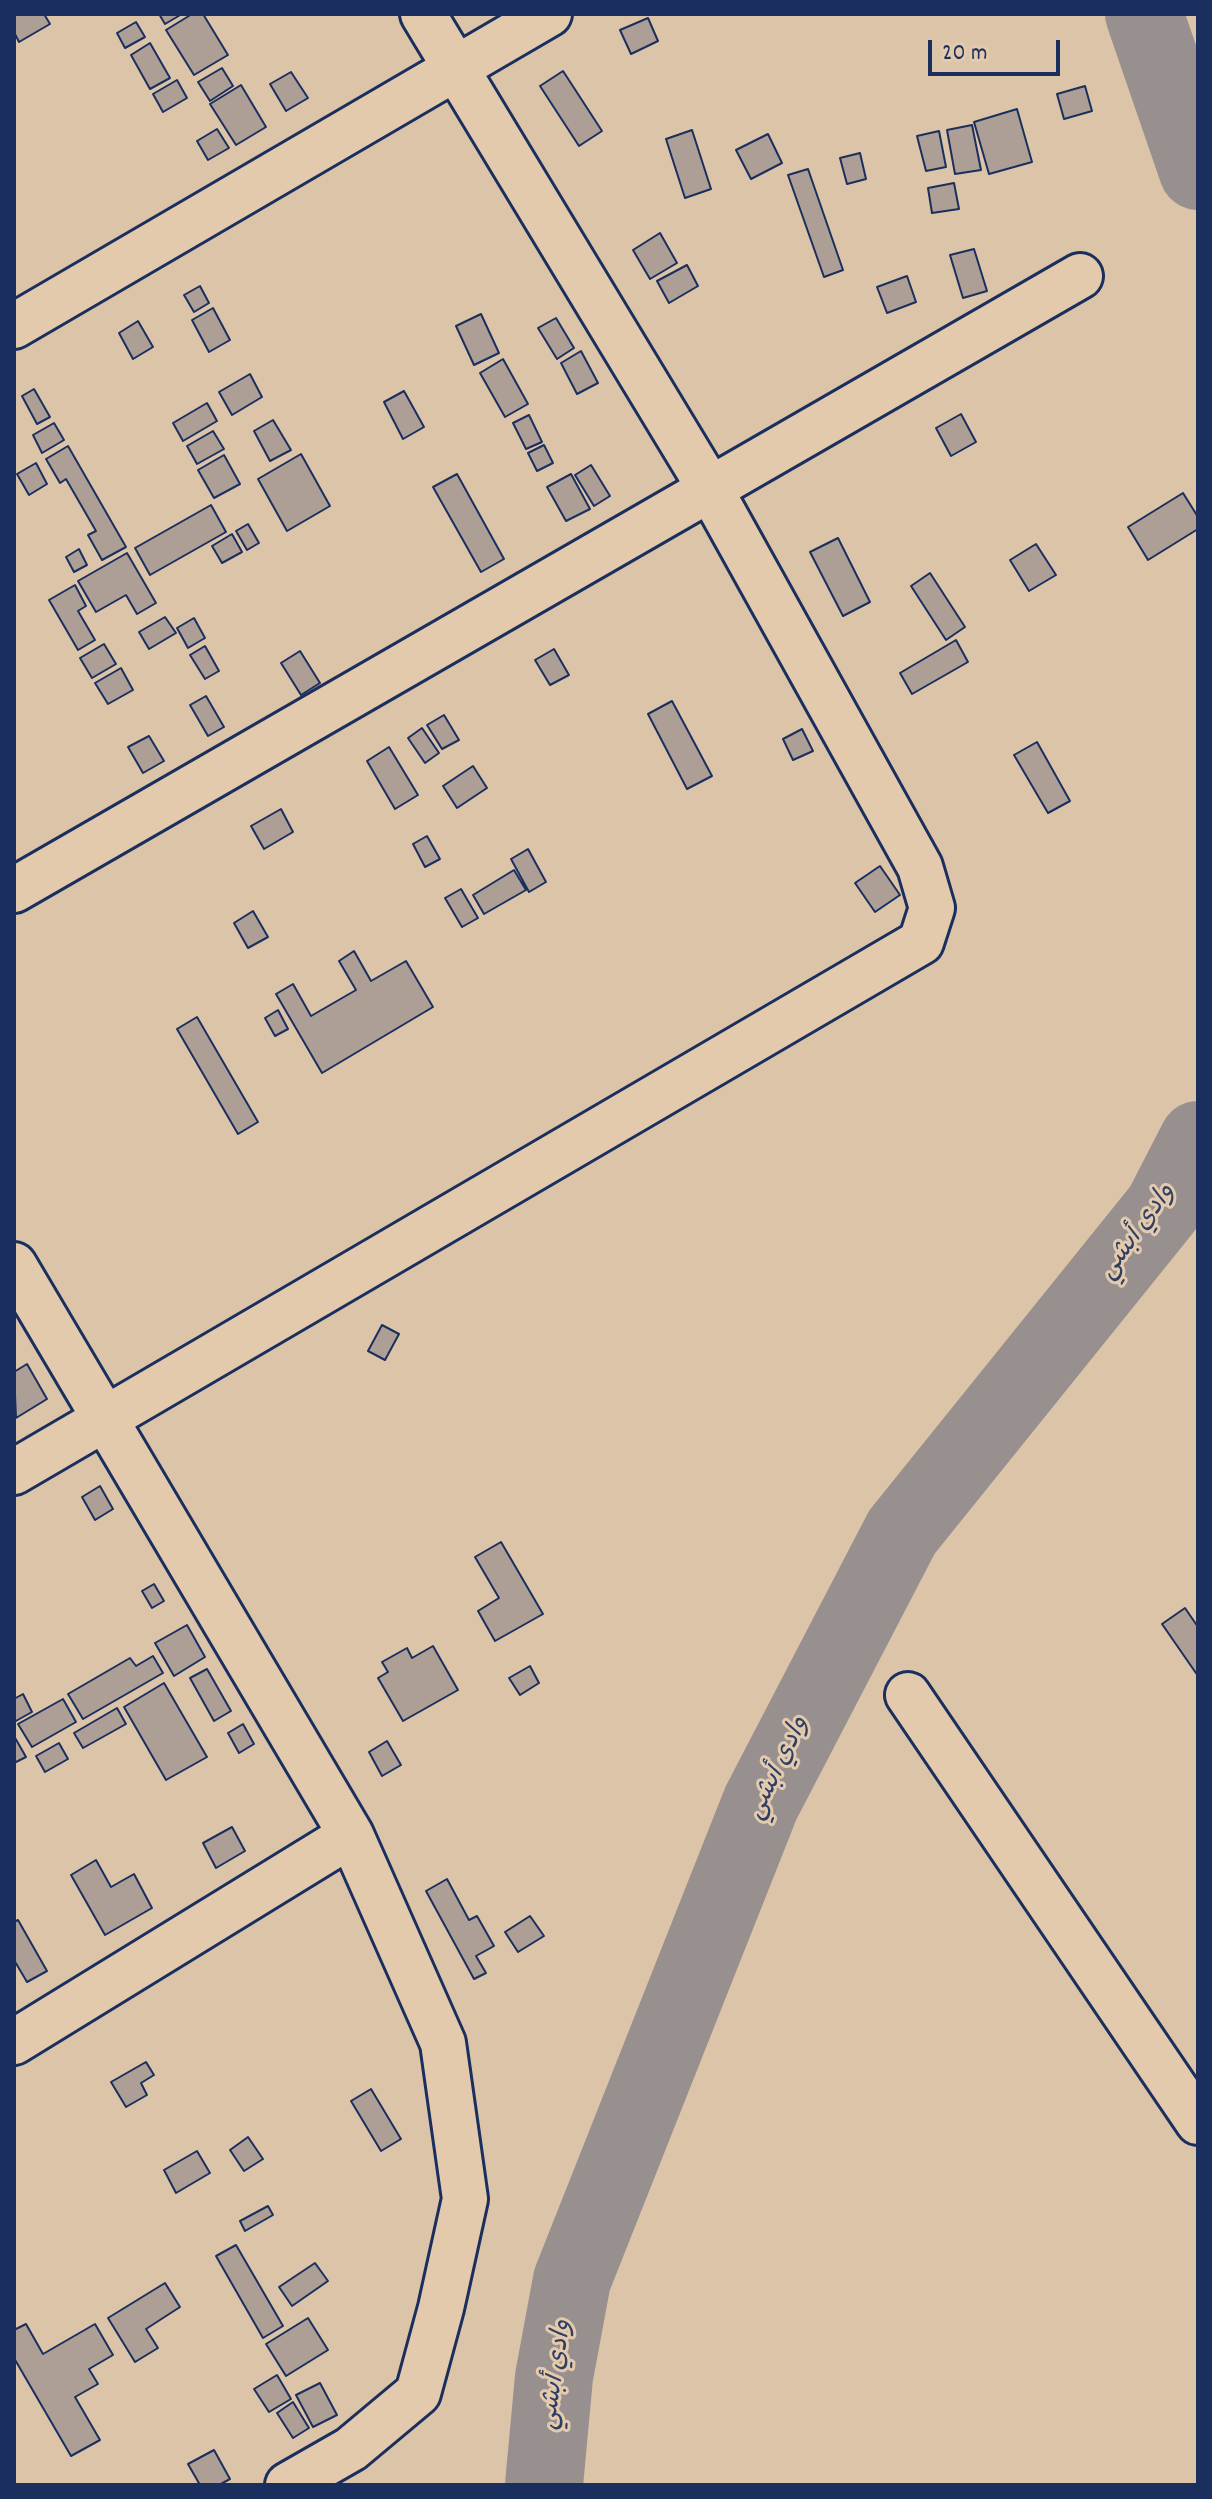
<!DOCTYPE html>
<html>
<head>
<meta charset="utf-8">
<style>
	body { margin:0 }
	#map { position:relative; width:1212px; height:2499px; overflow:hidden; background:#dcc4a9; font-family:Dekko,sans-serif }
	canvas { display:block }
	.frame { position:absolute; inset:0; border:16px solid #1b2f5e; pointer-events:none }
	.scale { position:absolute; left:928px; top:40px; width:132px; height:36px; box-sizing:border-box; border:4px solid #1b2f5e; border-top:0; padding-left:10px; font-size:24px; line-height:28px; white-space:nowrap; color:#1b2f5e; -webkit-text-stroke:6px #e4caac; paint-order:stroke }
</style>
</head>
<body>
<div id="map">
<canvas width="1212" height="2499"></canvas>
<div class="frame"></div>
<div class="scale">20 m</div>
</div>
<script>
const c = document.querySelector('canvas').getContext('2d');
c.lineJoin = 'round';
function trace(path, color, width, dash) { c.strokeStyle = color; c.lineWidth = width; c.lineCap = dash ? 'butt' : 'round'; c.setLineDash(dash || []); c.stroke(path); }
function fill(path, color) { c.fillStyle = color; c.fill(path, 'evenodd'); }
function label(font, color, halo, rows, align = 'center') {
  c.font = font + ' Dekko,"Playpen Sans Arabic",sans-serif'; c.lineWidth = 6; c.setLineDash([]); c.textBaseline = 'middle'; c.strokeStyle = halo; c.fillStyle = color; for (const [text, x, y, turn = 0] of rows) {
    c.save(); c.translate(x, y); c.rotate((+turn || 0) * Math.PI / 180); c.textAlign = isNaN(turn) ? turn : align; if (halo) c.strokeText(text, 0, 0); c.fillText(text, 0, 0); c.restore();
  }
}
trace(new Path2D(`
	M 1144,14 L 1198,171
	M 544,2485 L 554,2377 L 572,2280 L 761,1803 L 902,1532 L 1163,1208 L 1198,1140`), '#97908f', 78);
const building = new Path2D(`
	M 14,14 L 44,14 L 50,24 L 19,42 L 14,32 Z
	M 159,14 L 182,14 L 165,24 Z
	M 192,14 L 203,14 L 228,55 L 194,75 L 166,30 Z
	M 648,18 L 658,41 L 631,54 L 620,30 Z
	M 136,22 L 145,37 L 125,48 L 117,33 Z
	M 150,43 L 170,78 L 150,89 L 131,55 Z
	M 222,68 L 233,86 L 210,101 L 198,82 Z
	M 563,71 L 602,131 L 579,146 L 540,86 Z
	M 291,72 L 308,98 L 286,111 L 270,84 Z
	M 177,80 L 187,98 L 163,112 L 153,94 Z
	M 241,85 L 266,127 L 236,145 L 210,104 Z
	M 1085,86 L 1092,111 L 1064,119 L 1057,94 Z
	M 1017,109 L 1032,162 L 989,174 L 974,122 Z
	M 972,125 L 981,170 L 955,174 L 947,130 Z
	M 217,129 L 229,148 L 208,160 L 197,141 Z
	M 692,130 L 711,189 L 685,198 L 666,139 Z
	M 939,131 L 946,167 L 926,171 L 917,136 Z
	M 768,134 L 782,163 L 751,179 L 736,150 Z
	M 860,153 L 866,179 L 847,184 L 840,158 Z
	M 808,169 L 843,270 L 824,277 L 788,175 Z
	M 954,183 L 959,209 L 932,213 L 928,188 Z
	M 660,233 L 677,263 L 650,279 L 633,250 Z
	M 974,249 L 987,291 L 963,298 L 950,255 Z
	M 687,265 L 698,286 L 669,303 L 657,281 Z
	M 907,276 L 916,302 L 887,313 L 877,287 Z
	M 200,286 L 209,303 L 194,312 L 184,295 Z
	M 213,308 L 230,340 L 209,352 L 192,320 Z
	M 481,314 L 499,353 L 474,365 L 456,326 Z
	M 556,318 L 574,348 L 557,359 L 538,328 Z
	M 138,321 L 153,347 L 133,359 L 119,333 Z
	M 581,351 L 598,383 L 577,394 L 561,363 Z
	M 503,359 L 528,404 L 505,417 L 480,373 Z
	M 250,374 L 262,397 L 232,415 L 219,392 Z
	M 34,389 L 50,417 L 37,424 L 22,396 Z
	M 404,391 L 424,427 L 403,439 L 384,402 Z
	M 207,403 L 217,421 L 183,441 L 173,423 Z
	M 961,414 L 976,442 L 951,456 L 936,428 Z
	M 529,415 L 542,442 L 526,449 L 513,423 Z
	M 273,420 L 291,450 L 270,461 L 254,431 Z
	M 54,423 L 64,440 L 42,453 L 33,435 Z
	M 213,431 L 224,449 L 197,464 L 187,446 Z
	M 544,445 L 553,463 L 537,471 L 528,453 Z
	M 68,446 L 126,547 L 102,560 L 88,535 L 96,531 L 66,479 L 60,483 L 46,459 Z
	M 301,454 L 330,506 L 287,531 L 258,479 Z
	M 224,455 L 240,484 L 214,498 L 198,470 Z
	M 36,463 L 47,484 L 29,495 L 17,474 Z
	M 591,465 L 610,496 L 594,506 L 575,475 Z
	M 457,474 L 504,559 L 481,572 L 433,487 Z
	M 571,474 L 590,509 L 566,521 L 547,487 Z
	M 1183,493 L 1198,517 L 1198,529 L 1148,560 L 1128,527 Z
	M 211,505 L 226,532 L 150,575 L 135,548 Z
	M 248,524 L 259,543 L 247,550 L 236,531 Z
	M 232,534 L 242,552 L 222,563 L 212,546 Z
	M 838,538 L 870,602 L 843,616 L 810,552 Z
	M 1036,544 L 1056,575 L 1029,591 L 1010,560 Z
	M 79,549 L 87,565 L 74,572 L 66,557 Z
	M 127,553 L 156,603 L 137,614 L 126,595 L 96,612 L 78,581 Z
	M 930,573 L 965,627 L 946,640 L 911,586 Z
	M 75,585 L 86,606 L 78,611 L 95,640 L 78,650 L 49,600 Z
	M 165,617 L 176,633 L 149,649 L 139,632 Z
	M 194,618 L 205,638 L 188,648 L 177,628 Z
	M 956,640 L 968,662 L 912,694 L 900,673 Z
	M 104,644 L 116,664 L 92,678 L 80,658 Z
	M 205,646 L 219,671 L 205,679 L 190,655 Z
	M 554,649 L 569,675 L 550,685 L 535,660 Z
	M 300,651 L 320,683 L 301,695 L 281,663 Z
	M 121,668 L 133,690 L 108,704 L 95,683 Z
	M 206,696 L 224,727 L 208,736 L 190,705 Z
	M 672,701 L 712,776 L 687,789 L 648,714 Z
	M 444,715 L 459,740 L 442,749 L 427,725 Z
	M 422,728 L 439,753 L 425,763 L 408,738 Z
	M 802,729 L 813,751 L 793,760 L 783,739 Z
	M 149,736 L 164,761 L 143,773 L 128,747 Z
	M 1037,742 L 1070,801 L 1048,813 L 1014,755 Z
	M 389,747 L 418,795 L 395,809 L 367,761 Z
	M 473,766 L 487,788 L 457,808 L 443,786 Z
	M 281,809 L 293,832 L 264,849 L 251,826 Z
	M 427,836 L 440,859 L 425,867 L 413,844 Z
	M 528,849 L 546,882 L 529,892 L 511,859 Z
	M 880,866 L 900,895 L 875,912 L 855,883 Z
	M 514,870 L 526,890 L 484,914 L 473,895 Z
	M 461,889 L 478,918 L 462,927 L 445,898 Z
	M 253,911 L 268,937 L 248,948 L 234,923 Z
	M 354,951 L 371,981 L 406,961 L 433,1007 L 322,1073 L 276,994 L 293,984 L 311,1016 L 356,990 L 339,961 Z
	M 278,1010 L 288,1029 L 275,1036 L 265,1018 Z
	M 197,1017 L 258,1122 L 238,1134 L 177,1029 Z
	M 382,1325 L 399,1334 L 385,1360 L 368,1351 Z
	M 27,1364 L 47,1399 L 16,1418 L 14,1372 Z
	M 100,1486 L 113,1509 L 95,1520 L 82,1497 Z
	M 501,1542 L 543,1614 L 495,1641 L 478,1611 L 499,1598 L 475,1557 Z
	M 154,1584 L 164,1601 L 152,1608 L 142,1591 Z
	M 1185,1608 L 1198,1627 L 1198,1676 L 1162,1624 Z
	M 187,1625 L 205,1657 L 174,1676 L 155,1643 Z
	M 433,1646 L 458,1690 L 403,1721 L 378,1678 L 388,1672 L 382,1662 L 407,1648 L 412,1658 Z
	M 153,1656 L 163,1673 L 83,1719 L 68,1694 L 130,1658 L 136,1666 Z
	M 530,1666 L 539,1683 L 520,1695 L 509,1678 Z
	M 207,1669 L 231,1711 L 214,1721 L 190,1678 Z
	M 164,1683 L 207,1757 L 166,1780 L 124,1707 Z
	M 23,1694 L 32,1712 L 14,1722 L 14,1699 Z
	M 63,1699 L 76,1722 L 32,1747 L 18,1724 Z
	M 117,1708 L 126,1724 L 83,1748 L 74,1733 Z
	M 243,1724 L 254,1744 L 239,1753 L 228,1733 Z
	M 14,1736 L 26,1757 L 14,1763 Z
	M 387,1741 L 401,1765 L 382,1776 L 369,1752 Z
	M 59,1743 L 68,1759 L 45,1772 L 36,1756 Z
	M 232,1827 L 245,1851 L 216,1868 L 203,1843 Z
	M 96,1860 L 111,1887 L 134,1874 L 152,1908 L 105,1935 L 71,1875 Z
	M 447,1879 L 469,1920 L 477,1916 L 494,1946 L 476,1956 L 486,1973 L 474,1979 L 426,1891 Z
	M 530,1916 L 544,1936 L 518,1952 L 505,1932 Z
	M 18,1920 L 47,1971 L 27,1982 L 14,1960 L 14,1922 Z
	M 146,2062 L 154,2075 L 141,2083 L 147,2095 L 126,2107 L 111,2082 Z
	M 371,2089 L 401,2139 L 381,2151 L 351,2101 Z
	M 248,2137 L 263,2159 L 244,2171 L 230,2150 Z
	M 197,2151 L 210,2173 L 176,2193 L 164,2170 Z
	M 268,2206 L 273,2215 L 245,2231 L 240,2221 Z
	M 236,2245 L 283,2326 L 263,2338 L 216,2256 Z
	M 315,2263 L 328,2281 L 292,2306 L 279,2287 Z
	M 165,2283 L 180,2307 L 146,2329 L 158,2348 L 135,2362 L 108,2318 Z
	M 308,2318 L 328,2350 L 286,2376 L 266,2344 Z
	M 26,2324 L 43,2354 L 95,2324 L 113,2355 L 89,2369 L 98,2384 L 75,2397 L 100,2440 L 71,2456 L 14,2358 L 14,2330 Z
	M 277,2375 L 291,2399 L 269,2412 L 254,2389 Z
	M 320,2383 L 337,2415 L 313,2427 L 296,2395 Z
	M 293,2402 L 309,2428 L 293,2438 L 277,2413 Z
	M 214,2450 L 230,2479 L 219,2485 L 200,2485 L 188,2464 Z`);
fill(building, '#ad9f96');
trace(building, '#1b2f5e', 2);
const street = new Path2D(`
	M 14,326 L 549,14
	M 14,890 L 1080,276
	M 14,1265 L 351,1835 L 443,2043 L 465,2199 L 441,2308 L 418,2393 L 351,2449 L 288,2485
	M 14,1472 L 921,942 L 932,908 L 920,867 L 709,487 L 423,14
	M 908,1695 L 1198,2122
	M 14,2042 L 351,1835`);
trace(street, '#1b2f5e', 50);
trace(street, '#e4caac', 44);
label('italic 26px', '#2e3e65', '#e4caac', [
	["وادي أبشي",1139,1233,-54],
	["وادي أبشي",780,1769,-64],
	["وادي أبشي",558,2375,-82]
]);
</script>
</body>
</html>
